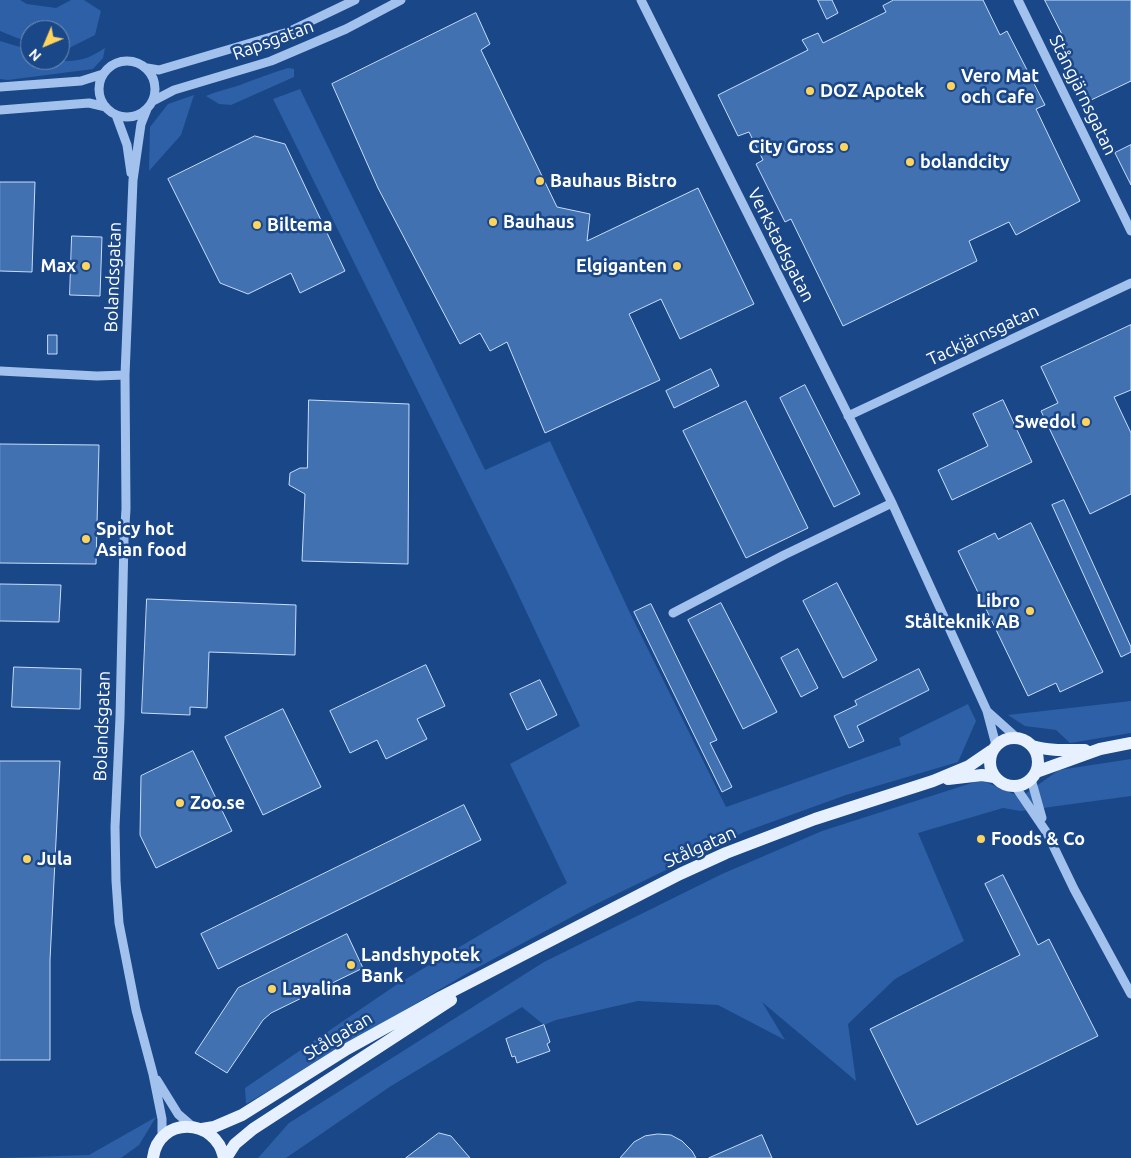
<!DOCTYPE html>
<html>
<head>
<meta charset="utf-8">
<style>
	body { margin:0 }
	#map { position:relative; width:1131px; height:1158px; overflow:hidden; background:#1a4788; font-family:Ubuntu,sans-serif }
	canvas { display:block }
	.north { position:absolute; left:20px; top:20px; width:50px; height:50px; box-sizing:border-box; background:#1a4788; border:1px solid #7691b8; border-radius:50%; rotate:225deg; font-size:14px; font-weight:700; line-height:20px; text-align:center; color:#fff }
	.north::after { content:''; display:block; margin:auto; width:18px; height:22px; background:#ffd45d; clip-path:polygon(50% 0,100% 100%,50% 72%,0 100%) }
</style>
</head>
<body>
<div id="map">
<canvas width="1131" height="1158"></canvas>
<div class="north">N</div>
</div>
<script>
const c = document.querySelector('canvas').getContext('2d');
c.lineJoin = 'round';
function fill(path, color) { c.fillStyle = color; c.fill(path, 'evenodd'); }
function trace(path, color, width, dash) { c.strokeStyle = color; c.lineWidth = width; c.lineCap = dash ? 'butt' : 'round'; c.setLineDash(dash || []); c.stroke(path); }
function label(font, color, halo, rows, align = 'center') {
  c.font = font + ' Ubuntu,sans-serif'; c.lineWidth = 5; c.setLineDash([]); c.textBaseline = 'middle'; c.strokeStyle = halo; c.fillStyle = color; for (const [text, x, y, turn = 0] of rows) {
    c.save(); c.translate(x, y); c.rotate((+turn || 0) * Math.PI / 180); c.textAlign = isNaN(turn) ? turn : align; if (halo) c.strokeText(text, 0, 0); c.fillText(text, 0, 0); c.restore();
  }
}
fill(new Path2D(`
	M 0,0 L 20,0 L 27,4 L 56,8 L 71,0 L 84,0 L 101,11 L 95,35 L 69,48 L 60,46 L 60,30 L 30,30 L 30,41 L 17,38 L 0,31 Z
	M 0,41 L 30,50 L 30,60 C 48,60 66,63 83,59 C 91,57 98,52 105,48 L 103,58 L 93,69 L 8,80 L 0,79 Z
	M 288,68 L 294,69 L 294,77 L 231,105 L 219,104 L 206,96 C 217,91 228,89 240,85 C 256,79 271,73 288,68 Z
	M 300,89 L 485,470 L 550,441 L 630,613 L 726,807 L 901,745 L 899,738 L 968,704 L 976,721 L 958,762 L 846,795 L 744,832 L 592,906 L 471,971 L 246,1104 L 245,1088 L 399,983 L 567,883 L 510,764 L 580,726 L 509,575 L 273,99 Z
	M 194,95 L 181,135 L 149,171 L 150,127 L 168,104 Z
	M 1131,701 L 1131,733 L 1070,743 L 1056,730 L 1025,726 L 1008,715 Z
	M 1131,759 L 1131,796 L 1021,811 L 1003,808 L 918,833 L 964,941 L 895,979 L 848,1024 L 856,1081 L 762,1002 L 785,1040 L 718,1005 L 638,1001 L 556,1020 L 544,1025 L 522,1007 L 391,1086 L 286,1158 L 258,1158 L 289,1123 L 544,962 L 722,874 L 822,831 L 981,780 L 1021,797 L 1059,770 Z
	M 156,1117 L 139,1145 L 121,1158 L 0,1158 L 89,1155 Z`), '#2d60a6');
const building = new Path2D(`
	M 818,0 L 832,0 L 838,13 L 827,19 Z
	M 894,0 L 983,0 L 1000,35 L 1007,31 L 1045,105 L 1036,109 L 1080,201 L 1016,235 L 1009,222 L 969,241 L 977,261 L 843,326 L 791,219 L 785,222 L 756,164 L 763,160 L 749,132 L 738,136 L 718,95 L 808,50 L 802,40 L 818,33 L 823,43 L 886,12 L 883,6 Z
	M 1045,0 L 1131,0 L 1131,81 L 1089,101 L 1062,45 L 1066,43 Z
	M 476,13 L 490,44 L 481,50 L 557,207 L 590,214 L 587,241 L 698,188 L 754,304 L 680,339 L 661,299 L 629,314 L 660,380 L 545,433 L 507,342 L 490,351 L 480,333 L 460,344 L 378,188 L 332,84 Z
	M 255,136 L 285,144 L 345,271 L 300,293 L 291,273 L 248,294 L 220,283 L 168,179 Z
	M 1131,145 L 1131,185 L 1115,153 Z
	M 0,182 L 35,182 L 32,272 L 0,271 Z
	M 72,236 L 102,237 L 100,296 L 70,295 Z
	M 1131,325 L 1131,390 L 1114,397 L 1131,433 L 1131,494 L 1090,514 L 1041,411 L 1058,403 L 1041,367 Z
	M 48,335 L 57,335 L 57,354 L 48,354 Z
	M 711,369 L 719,386 L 674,408 L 666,391 Z
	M 805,385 L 860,494 L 834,507 L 780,398 Z
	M 309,400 L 409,404 L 408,564 L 302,561 L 305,494 L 289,485 L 290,473 L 300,468 L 307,468 Z
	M 1003,400 L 1032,462 L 952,500 L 938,470 L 988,446 L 973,414 Z
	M 746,401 L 808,528 L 746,558 L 683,431 Z
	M 0,444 L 99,445 L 96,564 L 0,563 Z
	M 1064,500 L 1131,647 L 1131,652 L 1121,657 L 1052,505 Z
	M 1031,523 L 1103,672 L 1060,692 L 1056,683 L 1028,696 L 958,551 L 995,533 L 998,539 Z
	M 837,583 L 877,660 L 843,678 L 803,601 Z
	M 0,584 L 61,585 L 59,622 L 0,621 Z
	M 147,599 L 296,605 L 295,655 L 209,652 L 207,708 L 190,707 L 190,715 L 142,713 Z
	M 721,603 L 777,712 L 743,729 L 688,620 Z
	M 651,604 L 717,740 L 710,743 L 732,787 L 722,792 L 634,612 Z
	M 798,649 L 818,688 L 801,697 L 781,658 Z
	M 426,665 L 445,706 L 417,719 L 427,739 L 386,759 L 377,740 L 350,753 L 330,711 Z
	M 14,667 L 81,669 L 80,709 L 12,707 Z
	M 919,669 L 929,690 L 857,726 L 864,741 L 849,748 L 834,716 L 857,705 L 855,701 Z
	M 540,680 L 557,715 L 527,730 L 510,694 Z
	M 283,709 L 321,787 L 263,815 L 225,737 Z
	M 193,751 L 232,831 L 156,868 L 140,835 L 141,776 Z
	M 0,761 L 60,761 L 50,960 L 50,1060 L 0,1060 Z
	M 464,805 L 481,840 L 218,969 L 201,934 Z
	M 1003,875 L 1038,945 L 1049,939 L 1098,1036 L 917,1125 L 870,1029 L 1020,955 L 985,884 Z
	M 347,934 L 363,968 L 271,1013 L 263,1020 L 227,1073 L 195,1053 L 238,988 Z
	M 544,1025 L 550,1042 L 547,1044 L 550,1051 L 517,1063 L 515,1056 L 512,1057 L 506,1039 Z
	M 439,1133 L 451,1136 L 470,1158 L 406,1158 Z
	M 658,1134 L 671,1135 L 682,1141 L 692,1151 L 696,1158 L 620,1158 L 634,1142 L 645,1136 Z
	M 762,1135 L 772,1158 L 709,1158 Z`);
fill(building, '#4271b1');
trace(building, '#c7ddf9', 1);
trace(new Path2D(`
	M 641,0 L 892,503 L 987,711 L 996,745
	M 1018,0 L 1131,231
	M99 89a28 28 0 1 1 56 0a28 28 0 1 1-56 0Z
	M 147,68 L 159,70 L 288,32 L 355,0
	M 0,87 L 81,81 L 103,74
	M 153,101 L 174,90 L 271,61 L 346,29 L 401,0
	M 147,109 L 141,124 L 133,180 L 125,375 L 126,509 L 124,540 L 120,717 L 115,827 L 116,881 L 119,923 L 136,1010 L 153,1074 L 162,1119 L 162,1138
	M 0,110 L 89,103 L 106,107
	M 116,115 L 127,145 L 131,173
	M 0,371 L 97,376 L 125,375
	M 848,416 L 1131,283
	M 673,613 L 784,555 L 892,503
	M 987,711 L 1016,737
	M 1031,779 L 1042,818
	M 1015,786 L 1047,833 L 1074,889 L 1131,994
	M 157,1080 L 178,1114 L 193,1127`), '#a2c2ed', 9);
trace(new Path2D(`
	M990 762a24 24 0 1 1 48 0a24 24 0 1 1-48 0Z
	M 1032,746 C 1049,751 1067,750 1085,750
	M 1036,772 L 1100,749 L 1131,743
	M 948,779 L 982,775 L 994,777
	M 202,1129 L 214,1127 L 242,1115 L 347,1049 L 441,997 L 680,874 L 726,853 L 815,819 L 933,781 L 969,766 L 991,751
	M 153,1158 C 158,1116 216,1117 224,1158
	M 226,1158 L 235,1144 L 253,1129 L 451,1000`), '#e7f0ff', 12);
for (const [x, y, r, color] of [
	[951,86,5,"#ffd45d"],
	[810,91,5,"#ffd45d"],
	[844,147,5,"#ffd45d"],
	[910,162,5,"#ffd45d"],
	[540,181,5,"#ffd45d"],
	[493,222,5,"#ffd45d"],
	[257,225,5,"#ffd45d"],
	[86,266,5,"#ffd45d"],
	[677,266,5,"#ffd45d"],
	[1086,422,5,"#ffd45d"],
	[86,539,5,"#ffd45d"],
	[1030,611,5,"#ffd45d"],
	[180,803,5,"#ffd45d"],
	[981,839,5,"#ffd45d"],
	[27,859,5,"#ffd45d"],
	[351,965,5,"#ffd45d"],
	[272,989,5,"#ffd45d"]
]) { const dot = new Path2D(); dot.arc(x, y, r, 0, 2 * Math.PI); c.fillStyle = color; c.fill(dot); trace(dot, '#1a4788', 2); }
label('18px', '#fff', '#1a4788', [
	["Rapsgatan",273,40,-20],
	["Stångjärnsgatan",1083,95,64],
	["Verkstadsgatan",781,245,63],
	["Bolandsgatan",113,277,-88],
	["Tackjärnsgatan",983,335,-25],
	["Bolandsgatan",102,726,-88],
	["Stålgatan",700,847,-24],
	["Stålgatan",338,1036,-31]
]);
label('bold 18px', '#fff', '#1a4788', [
	["Vero Mat",961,76],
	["och Cafe",961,97],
	["DOZ Apotek",820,91],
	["City Gross",834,147,"right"],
	["bolandcity",920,162],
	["Bauhaus Bistro",550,181],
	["Bauhaus",503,222],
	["Biltema",267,225],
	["Max",76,266,"right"],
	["Elgiganten",667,266,"right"],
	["Swedol",1076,422,"right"],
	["Spicy hot",96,529],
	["Asian food",96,550],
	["Libro",1020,601,"right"],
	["Stålteknik AB",1020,622,"right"],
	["Zoo.se",190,803],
	["Foods & Co",991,839],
	["Jula",37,859],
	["Landshypotek",361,955],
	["Bank",361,976],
	["Layalina",282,989]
], 'left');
</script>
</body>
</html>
